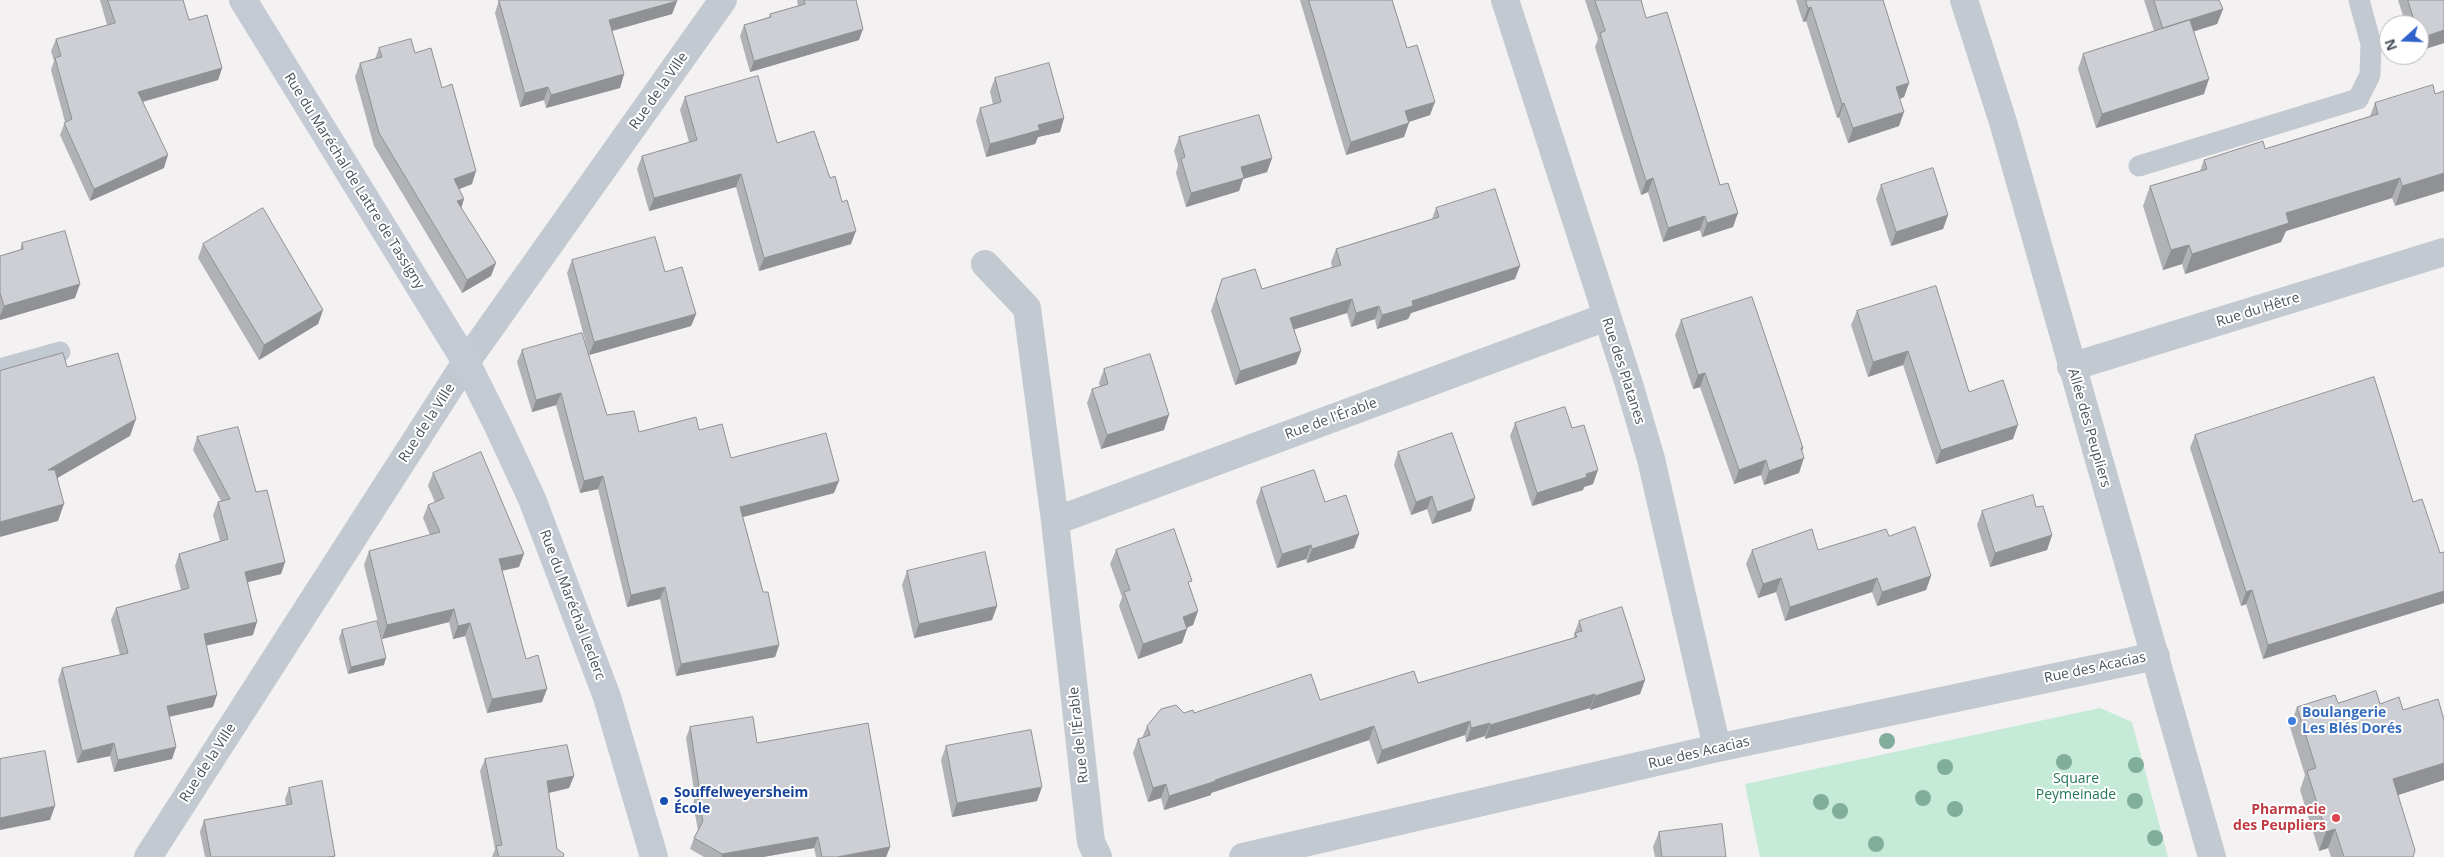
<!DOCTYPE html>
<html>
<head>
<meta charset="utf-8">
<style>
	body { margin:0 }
	#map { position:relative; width:2444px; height:857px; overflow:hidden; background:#f3f1f1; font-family:"Open Sans",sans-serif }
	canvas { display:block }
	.north { position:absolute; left:2379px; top:15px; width:50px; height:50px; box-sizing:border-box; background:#fff; border:1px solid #b7babe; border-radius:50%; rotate:250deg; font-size:14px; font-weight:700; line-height:20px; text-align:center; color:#4b525c }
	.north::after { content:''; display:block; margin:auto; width:18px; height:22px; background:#3162cc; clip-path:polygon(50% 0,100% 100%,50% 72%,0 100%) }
</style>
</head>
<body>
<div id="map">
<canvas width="2444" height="857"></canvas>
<div class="north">N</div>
</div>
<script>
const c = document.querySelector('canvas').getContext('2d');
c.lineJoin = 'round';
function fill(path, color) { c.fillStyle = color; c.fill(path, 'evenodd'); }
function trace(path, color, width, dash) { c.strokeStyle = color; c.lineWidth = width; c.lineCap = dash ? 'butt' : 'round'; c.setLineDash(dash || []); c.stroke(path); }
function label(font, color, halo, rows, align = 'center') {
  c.font = font + ' "Open Sans",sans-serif'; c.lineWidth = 4; c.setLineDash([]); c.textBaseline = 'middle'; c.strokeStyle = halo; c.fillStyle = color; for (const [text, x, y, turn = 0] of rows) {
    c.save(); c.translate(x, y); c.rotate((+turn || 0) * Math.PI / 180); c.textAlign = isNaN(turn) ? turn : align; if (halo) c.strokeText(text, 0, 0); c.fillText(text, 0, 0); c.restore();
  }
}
fill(new Path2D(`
	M 2100,708 L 2132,722 L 2168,857 L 1760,857 L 1745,784 Z`), '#c5ead8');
trace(new Path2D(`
	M 2139,166 L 2358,99 L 2370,75 L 2371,44 L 2359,0
	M 0,369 L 60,352`), '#c3c9d0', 21);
trace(new Path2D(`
	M 1505,0 L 1629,384 L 1651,459 L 1717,748
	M 1964,0 L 2003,122 L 2212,857
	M 985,264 L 1027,308 L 1055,521
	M 2071,367 L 2444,252
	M 148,857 L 466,362 L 723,0
	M 1098,857 L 1091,842 L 1055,521 L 1606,317
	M 1243,857 L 1717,748 L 2156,656`), '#c3c9d0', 28);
trace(new Path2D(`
	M 243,0 L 466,362 L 498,426 L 532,499 L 607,697 L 654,857`), '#c4cad4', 28);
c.fillStyle = '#81ad9c';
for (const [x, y] of [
	[1887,741],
	[2064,762],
	[2136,765],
	[1945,767],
	[1923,798],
	[2135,801],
	[1821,802],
	[1955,809],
	[1840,811],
	[2155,838],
	[1876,844]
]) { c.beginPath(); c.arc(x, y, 8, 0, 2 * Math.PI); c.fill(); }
fill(new Path2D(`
	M 100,0 L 183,0 L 189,20 L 222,68 L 218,80 L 143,102 L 164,168 L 90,201 L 60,135 L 65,122 L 51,70 L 54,61 L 51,51 L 56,39 L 107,25 Z
	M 499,0 L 677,1 L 672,14 L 612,31 L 624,74 L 620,88 L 546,108 L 544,100 L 520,107 L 495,13 Z
	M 797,0 L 856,0 L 859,40 L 750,72 L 740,36 L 744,25 L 769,17 L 770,14 L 798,6 Z
	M 1300,0 L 1392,0 L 1407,48 L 1430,115 L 1408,122 L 1404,137 L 1346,155 Z
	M 1585,0 L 1641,0 L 1646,18 L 1733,227 L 1702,237 L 1700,230 L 1663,242 L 1648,192 L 1641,195 L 1595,47 L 1598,39 Z
	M 1796,0 L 1883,0 L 1909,83 L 1904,97 L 1900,99 L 1899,126 L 1848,143 L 1839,117 L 1837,118 L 1806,21 L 1803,22 Z
	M 2144,0 L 2219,0 L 2223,9 L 2217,24 L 2194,31 L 2204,94 L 2096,128 L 2078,69 L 2083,54 L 2154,31 Z
	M 2398,0 L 2444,0 L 2444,43 L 2419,51 L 2419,25 L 2406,25 Z
	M 379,48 L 415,53 L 442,88 L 472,184 L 459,189 L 461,208 L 491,276 L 462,293 L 374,146 L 355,77 L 360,63 L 375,59 Z
	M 995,78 L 1064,118 L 1060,132 L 1038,137 L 1035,144 L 986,157 L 976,121 L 980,108 L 993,105 L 990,91 Z
	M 2444,91 L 2395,206 L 2392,198 L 2286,231 L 2281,242 L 2185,274 L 2182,264 L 2163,270 L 2143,206 L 2150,186 L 2200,171 L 2204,160 L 2265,149 L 2370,116 L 2375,103 L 2435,94 Z
	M 685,97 L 777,143 L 851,244 L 759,271 L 736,187 L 649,211 L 637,169 L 642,156 L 689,142 L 680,110 Z
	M 1179,137 L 1272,158 L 1267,172 L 1243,179 L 1239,191 L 1186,207 L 1176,173 L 1178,165 L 1174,151 Z
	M 1881,185 L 1948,215 L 1943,229 L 1891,246 L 1876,199 Z
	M 1436,208 L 1515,279 L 1411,313 L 1408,319 L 1377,329 L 1375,319 L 1351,327 L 1347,313 L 1294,329 L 1301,351 L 1296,364 L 1235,385 L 1211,311 L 1222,279 L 1262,289 L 1332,267 L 1331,262 L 1336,249 L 1432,219 Z
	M 22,243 L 75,298 L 0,320 L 0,256 L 20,250 Z
	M 203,244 L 323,310 L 318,324 L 259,360 L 198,258 Z
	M 572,260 L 665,272 L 696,314 L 691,326 L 589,355 L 567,273 Z
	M 1857,311 L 1969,392 L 2013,439 L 1936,464 L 1903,365 L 1868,377 L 1851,325 Z
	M 1681,320 L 1803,448 L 1802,451 L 1799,473 L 1764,485 L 1761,475 L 1734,484 L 1700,387 L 1693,389 L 1675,335 Z
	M 522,350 L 607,415 L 639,432 L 699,430 L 731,458 L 834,493 L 743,517 L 763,592 L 779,645 L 775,657 L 676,676 L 660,599 L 627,607 L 598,489 L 580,493 L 556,405 L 532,412 L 517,362 Z
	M 1104,369 L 1164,430 L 1101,449 L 1087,403 L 1092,389 L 1100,387 L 1099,383 Z
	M 1515,423 L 1572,428 L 1593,484 L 1584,487 L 1583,490 L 1532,506 L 1510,436 Z
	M 2195,435 L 2413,502 L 2440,553 L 2444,552 L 2444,603 L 2263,659 L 2246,604 L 2241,606 L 2190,448 Z
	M 197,437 L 256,492 L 285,562 L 281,574 L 248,582 L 253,635 L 207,645 L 213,707 L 169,717 L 176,747 L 172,759 L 114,772 L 110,756 L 77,763 L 58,680 L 62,668 L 120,655 L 111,620 L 116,608 L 181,590 L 175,566 L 179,554 L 220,541 L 213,515 L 218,502 L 221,501 L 193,450 Z
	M 1398,452 L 1471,511 L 1432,524 L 1427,509 L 1411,515 L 1394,465 Z
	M 433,473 L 519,567 L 502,571 L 526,659 L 542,702 L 487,713 L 465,636 L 453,639 L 449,622 L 382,639 L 364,565 L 369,551 L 430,535 L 423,518 L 428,505 L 435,502 L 428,486 Z
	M 1261,488 L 1359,534 L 1354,548 L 1307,563 L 1306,559 L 1277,568 L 1256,502 Z
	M 2036,507 L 2052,535 L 2047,550 L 1990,567 L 1977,525 L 1982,511 Z
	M 1889,536 L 1931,576 L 1926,590 L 1877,606 L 1872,592 L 1785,621 L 1776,592 L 1758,598 L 1746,564 L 1752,550 L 1818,550 Z
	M 1116,550 L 1190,587 L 1198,611 L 1193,625 L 1187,628 L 1187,629 L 1182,643 L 1138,659 L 1119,606 L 1122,597 L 1110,564 Z
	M 907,571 L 997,606 L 992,620 L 914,638 L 902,585 Z
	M 1579,621 L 1645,680 L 1640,694 L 1590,710 L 1590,708 L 1485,739 L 1485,736 L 1466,742 L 1465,735 L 1377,764 L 1369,740 L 1211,793 L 1211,795 L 1164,810 L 1161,798 L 1148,802 L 1133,753 L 1138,739 L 1142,738 L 1147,726 L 1184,713 L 1194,713 L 1320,700 L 1418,683 L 1574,638 L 1574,634 Z
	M 342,630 L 384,665 L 348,674 L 339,638 Z
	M 2338,703 L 2380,704 L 2403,710 L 2444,780 L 2398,795 L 2413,857 L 2331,857 L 2328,848 L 2319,851 L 2300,790 L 2305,775 L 2290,727 L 2297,707 Z
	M 690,727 L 757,743 L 890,847 L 886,857 L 816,857 L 814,848 L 763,857 L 704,857 L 690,849 L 694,838 L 698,830 L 693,804 L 695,797 L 686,738 Z
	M 946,746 L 1037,801 L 952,817 L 941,760 Z
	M 485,759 L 574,776 L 569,788 L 549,793 L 557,849 L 563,857 L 492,857 L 495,849 L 480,771 Z
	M 289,788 L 335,857 L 205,857 L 200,832 L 204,820 L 286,805 L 285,799 Z
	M 1659,832 L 1726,857 L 1655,857 L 1653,847 Z`), '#b1b2b6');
fill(new Path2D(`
	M 677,1 L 672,14 L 604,33 L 609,20 Z
	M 1811,7 L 1806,21 L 1803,22 L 1808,8 Z
	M 2223,9 L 2217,24 L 2158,43 L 2163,28 Z
	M 863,29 L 859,40 L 750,72 L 754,61 Z
	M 2444,30 L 2444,43 L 2419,51 L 2419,42 L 2421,38 Z
	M 222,68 L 218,80 L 134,104 L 138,92 Z
	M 624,74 L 620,88 L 546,108 L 551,95 Z
	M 2209,79 L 2204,94 L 2096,128 L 2102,114 Z
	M 1909,83 L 1904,97 L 1891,102 L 1896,87 Z
	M 548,87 L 544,100 L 520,107 L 525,93 Z
	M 1435,102 L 1430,115 L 1400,125 L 1405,111 Z
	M 1844,103 L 1839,117 L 1837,118 L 1842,104 Z
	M 1904,112 L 1899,126 L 1848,143 L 1853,128 Z
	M 1064,118 L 1060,132 L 1038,137 L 1035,144 L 986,157 L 990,144 L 1038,125 Z
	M 1409,123 L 1404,137 L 1346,155 L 1351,142 Z
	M 168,155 L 164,168 L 90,201 L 94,189 Z
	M 1272,158 L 1267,172 L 1243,179 L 1239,191 L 1186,207 L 1191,193 L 1241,167 Z
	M 476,171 L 472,184 L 449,193 L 454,179 Z
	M 2444,173 L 2444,191 L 2395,206 L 2402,186 Z
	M 741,174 L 736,187 L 649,211 L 654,198 Z
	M 1653,178 L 1648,192 L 1641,195 L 1646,181 Z
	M 2400,178 L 2392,198 L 2286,231 L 2281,242 L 2185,274 L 2192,254 L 2286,213 Z
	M 464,199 L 460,212 L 457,201 Z
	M 1738,213 L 1733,227 L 1702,237 L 1707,223 Z
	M 1948,215 L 1943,229 L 1891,246 L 1896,232 Z
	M 1705,216 L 1700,230 L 1663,242 L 1668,228 Z
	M 856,231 L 851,244 L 759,271 L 764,258 Z
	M 2189,245 L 2182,264 L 2163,270 L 2171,250 Z
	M 496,263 L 491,276 L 462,293 L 467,280 Z
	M 1520,266 L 1515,279 L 1411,313 L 1408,319 L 1377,329 L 1382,315 L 1412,301 Z
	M 80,284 L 75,298 L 0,320 L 0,316 L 4,306 Z
	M 1352,299 L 1347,313 L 1286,332 L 1290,318 Z
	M 1379,306 L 1375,319 L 1351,327 L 1356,313 Z
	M 323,310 L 318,324 L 259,360 L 264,345 Z
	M 696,314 L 691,326 L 589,355 L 594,342 Z
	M 1301,351 L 1296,364 L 1235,385 L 1240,371 Z
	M 1908,351 L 1903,365 L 1868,377 L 1873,362 Z
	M 1705,373 L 1700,387 L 1693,389 L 1698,375 Z
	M 561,393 L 556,405 L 532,412 L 536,400 Z
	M 1169,415 L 1164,430 L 1101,449 L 1107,435 Z
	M 136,419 L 130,436 L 42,487 L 48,470 Z
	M 2018,425 L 2013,439 L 1936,464 L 1941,450 Z
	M 1801,448 L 1803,448 L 1798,460 L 1804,458 L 1799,473 L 1764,485 L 1769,471 Z
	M 1766,460 L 1761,475 L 1734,484 L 1739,470 Z
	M 1598,470 L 1593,484 L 1584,487 L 1583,490 L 1532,506 L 1537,493 Z
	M 603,476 L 598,489 L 580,493 L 584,481 Z
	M 839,481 L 834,493 L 735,519 L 740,507 Z
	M 1432,496 L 1427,509 L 1411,515 L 1416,502 Z
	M 1475,498 L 1471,511 L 1432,524 L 1437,512 Z
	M 64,504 L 58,521 L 0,537 L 0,522 Z
	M 1359,534 L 1354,548 L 1307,563 L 1312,549 Z
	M 2052,535 L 2047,550 L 1990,567 L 1995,553 Z
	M 1311,545 L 1306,559 L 1277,568 L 1282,554 Z
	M 524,554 L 519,567 L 494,572 L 499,559 Z
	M 285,562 L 281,574 L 240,584 L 245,572 Z
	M 1931,576 L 1926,590 L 1877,606 L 1882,592 Z
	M 1781,578 L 1776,592 L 1758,598 L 1763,584 Z
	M 1877,578 L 1872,592 L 1785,621 L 1790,607 Z
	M 665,587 L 660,599 L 627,607 L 631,595 Z
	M 2252,590 L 2246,604 L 2241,606 L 2246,592 Z
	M 2444,591 L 2444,603 L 2263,659 L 2268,645 Z
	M 997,606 L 992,620 L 914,638 L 919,624 Z
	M 454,609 L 449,622 L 382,639 L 387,625 Z
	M 1198,611 L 1193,625 L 1177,631 L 1183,617 Z
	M 257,622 L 253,635 L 200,647 L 204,634 Z
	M 470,623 L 465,636 L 453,639 L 458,626 Z
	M 1187,629 L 1182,643 L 1138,659 L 1143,644 Z
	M 779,645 L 775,657 L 676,676 L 681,664 Z
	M 386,658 L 384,665 L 348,674 L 351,667 Z
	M 1645,680 L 1640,694 L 1590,710 L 1595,696 Z
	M 547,689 L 542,702 L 487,713 L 492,699 Z
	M 1595,694 L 1590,708 L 1485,739 L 1490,725 Z
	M 217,695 L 213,707 L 162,718 L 167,706 Z
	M 1470,721 L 1465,735 L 1377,764 L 1382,750 Z
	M 1490,723 L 1485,736 L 1466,742 L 1471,728 Z
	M 1374,726 L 1369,740 L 1211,793 L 1211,795 L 1164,810 L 1169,796 L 1215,780 Z
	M 114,743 L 110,756 L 77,763 L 82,751 Z
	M 176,747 L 172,759 L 114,772 L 118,760 Z
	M 2444,763 L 2444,780 L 2386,799 L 2393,779 Z
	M 574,776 L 569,788 L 543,794 L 547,781 Z
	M 1166,784 L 1161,798 L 1148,802 L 1153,788 Z
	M 1042,787 L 1037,801 L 952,817 L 957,803 Z
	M 55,806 L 50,820 L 0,830 L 0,818 Z
	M 2335,829 L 2328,848 L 2319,851 L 2326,832 Z
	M 818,837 L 814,848 L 763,857 L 721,857 L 722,854 Z
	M 890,847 L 886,857 L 837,857 Z`), '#909194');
const building = new Path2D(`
	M 108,0 L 183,0 L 189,20 L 207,15 L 222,68 L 138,92 L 168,155 L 94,189 L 64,123 L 72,119 L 55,58 L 61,56 L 56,39 L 115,23 Z
	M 499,0 L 677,0 L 677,1 L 609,20 L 624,74 L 551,95 L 548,87 L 525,93 Z
	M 804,0 L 856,0 L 863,29 L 754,61 L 744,25 L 771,17 L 770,14 L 805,4 Z
	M 1309,0 L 1392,0 L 1407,48 L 1417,45 L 1435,102 L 1405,111 L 1409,123 L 1351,142 Z
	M 1595,0 L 1641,0 L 1646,18 L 1667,12 L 1720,185 L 1728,183 L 1738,213 L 1707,223 L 1705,216 L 1668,228 L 1653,178 L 1646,181 L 1600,33 L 1605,31 Z
	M 1806,0 L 1883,0 L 1909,83 L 1896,87 L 1904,112 L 1853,128 L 1844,103 L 1842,104 L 1811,7 L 1808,8 Z
	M 2154,0 L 2219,0 L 2223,9 L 2163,28 Z
	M 2408,0 L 2444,0 L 2444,30 L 2421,38 L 2419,33 L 2419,25 L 2416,25 Z
	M 2190,20 L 2209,79 L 2102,114 L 2083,54 Z
	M 411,39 L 415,53 L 431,48 L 442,88 L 452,84 L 476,171 L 454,179 L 464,199 L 457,201 L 496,263 L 467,280 L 379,133 L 360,63 L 382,57 L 379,48 Z
	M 1049,63 L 1064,118 L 1038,125 L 1040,130 L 990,144 L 980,108 L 1001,102 L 995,78 Z
	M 758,76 L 777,143 L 814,131 L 830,178 L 835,176 L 842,202 L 847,200 L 856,231 L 764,258 L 741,174 L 654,198 L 642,156 L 697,140 L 685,97 Z
	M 2433,85 L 2435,94 L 2444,91 L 2444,173 L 2402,186 L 2400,178 L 2286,213 L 2289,223 L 2192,254 L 2189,245 L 2171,250 L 2150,186 L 2207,169 L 2204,160 L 2263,141 L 2265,149 L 2378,114 L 2375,103 Z
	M 1259,115 L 1272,158 L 1241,167 L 1244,178 L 1191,193 L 1181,159 L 1185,157 L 1179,137 Z
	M 1933,168 L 1948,215 L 1896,232 L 1881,185 Z
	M 1495,189 L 1520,266 L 1412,301 L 1413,306 L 1382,315 L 1379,306 L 1356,313 L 1352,299 L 1290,318 L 1301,351 L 1240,371 L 1216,298 L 1222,279 L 1255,269 L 1262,289 L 1341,265 L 1336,249 L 1439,217 L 1436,208 Z
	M 263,208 L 323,310 L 264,345 L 203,244 Z
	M 65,231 L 80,284 L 4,306 L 0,293 L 0,256 L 23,249 L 22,243 Z
	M 655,237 L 665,272 L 682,267 L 696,314 L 594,342 L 572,260 Z
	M 1936,286 L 1969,392 L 2003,380 L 2018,425 L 1941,450 L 1908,351 L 1873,362 L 1857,311 Z
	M 1752,297 L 1803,448 L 1801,448 L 1804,458 L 1769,471 L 1766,460 L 1739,470 L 1705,373 L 1698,375 L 1681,320 Z
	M 582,333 L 607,415 L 634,411 L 639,432 L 696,417 L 699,430 L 722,424 L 731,458 L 826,433 L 839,481 L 740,507 L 763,592 L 768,592 L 779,645 L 681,664 L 665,587 L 631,595 L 603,476 L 584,481 L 561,393 L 536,400 L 522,350 Z
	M 63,353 L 67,367 L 118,353 L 136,419 L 48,470 L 55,470 L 64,504 L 0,522 L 0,371 Z
	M 1150,354 L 1169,415 L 1107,435 L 1092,389 L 1108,384 L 1104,369 Z
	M 2374,377 L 2413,502 L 2422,499 L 2440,553 L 2444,552 L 2444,591 L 2268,645 L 2252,590 L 2246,592 L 2195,435 Z
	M 1565,407 L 1572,428 L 1584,425 L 1598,470 L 1586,474 L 1587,477 L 1537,493 L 1515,423 Z
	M 238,427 L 256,492 L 267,490 L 285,562 L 245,572 L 257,622 L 204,634 L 217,695 L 167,706 L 176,747 L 118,760 L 114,743 L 82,751 L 62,668 L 128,653 L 116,608 L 189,588 L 179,554 L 228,539 L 218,502 L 230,499 L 197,437 Z
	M 1452,433 L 1475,498 L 1437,512 L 1432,496 L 1416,502 L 1398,452 Z
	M 481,452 L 524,554 L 499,559 L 526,659 L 538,655 L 547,689 L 492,699 L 470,623 L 458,626 L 454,609 L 387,625 L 369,551 L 440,532 L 428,505 L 444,498 L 433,473 Z
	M 1314,470 L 1325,502 L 1346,495 L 1359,534 L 1312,549 L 1311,545 L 1282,554 L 1261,488 Z
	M 2033,495 L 2036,507 L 2043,506 L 2052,535 L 1995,553 L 1982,511 Z
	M 1915,527 L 1931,576 L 1882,592 L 1877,578 L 1790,607 L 1781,578 L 1763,584 L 1752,550 L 1812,529 L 1818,550 L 1886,529 L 1889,536 Z
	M 1174,529 L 1192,581 L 1188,582 L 1198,611 L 1183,617 L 1187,629 L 1143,644 L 1124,592 L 1130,590 L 1116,550 Z
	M 985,552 L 997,606 L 919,624 L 907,571 Z
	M 1622,607 L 1645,680 L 1595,696 L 1595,694 L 1490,725 L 1490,723 L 1471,728 L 1470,721 L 1382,750 L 1374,726 L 1215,780 L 1216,781 L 1169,796 L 1166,784 L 1153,788 L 1138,739 L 1150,735 L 1147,726 L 1161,709 L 1176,705 L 1184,713 L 1193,710 L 1194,713 L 1311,674 L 1320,700 L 1414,671 L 1418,683 L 1577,637 L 1575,633 L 1582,631 L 1579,621 Z
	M 377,621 L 386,658 L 351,667 L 342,630 Z
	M 2376,691 L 2380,704 L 2399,697 L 2403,710 L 2438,699 L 2444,720 L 2444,763 L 2393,779 L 2415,850 L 2413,857 L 2344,857 L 2335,829 L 2326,832 L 2307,771 L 2316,768 L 2297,707 L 2335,695 L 2338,703 Z
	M 753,717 L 757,743 L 868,723 L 890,847 L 837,857 L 822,857 L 818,837 L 722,854 L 694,838 L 703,821 L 697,793 L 700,792 L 690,727 Z
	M 1031,730 L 1042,787 L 957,803 L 946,746 Z
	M 567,745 L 574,776 L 547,781 L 557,849 L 564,854 L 563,857 L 499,857 L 496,846 L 502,845 L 485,759 Z
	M 45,751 L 55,806 L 0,818 L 0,759 Z
	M 322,781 L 335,856 L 328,857 L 211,857 L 204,820 L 292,804 L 289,788 Z
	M 1722,824 L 1726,857 L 1662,857 L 1659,832 Z`);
fill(building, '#cecfd4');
trace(building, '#909194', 1);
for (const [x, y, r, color] of [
	[2292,721,5,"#3f7fe0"],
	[664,801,5,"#1a4fb4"],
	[2336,818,5,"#e0444e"]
]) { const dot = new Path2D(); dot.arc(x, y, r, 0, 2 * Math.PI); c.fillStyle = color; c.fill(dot); trace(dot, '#fff', 2); }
label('14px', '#4b525c', '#fff', [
	["Rue de la Ville",659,91,-55],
	["Rue du Maréchal de Lattre de Tassigny",354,181,58],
	["Rue du Hêtre",2258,310,-17],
	["Rue des Platanes",1623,371,72],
	["Rue de l'Érable",1331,419,-20],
	["Rue de la Ville",427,423,-57],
	["Allée des Peupliers",2089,428,74],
	["Rue du Maréchal Leclerc",572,605,69],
	["Rue des Acacias",2095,668,-12],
	["Rue de l'Érable",1079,735,-96],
	["Rue des Acacias",1699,753,-13],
	["Rue de la Ville",208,763,-57]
]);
label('bold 14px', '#366cbe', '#fff', [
	["Boulangerie",2302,713],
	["Les Blés Dorés",2302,729]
], 'left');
label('14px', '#247556', '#fff', [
	["Square",2076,779],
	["Peymeinade",2076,795]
]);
label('bold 14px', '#164399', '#fff', [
	["Souffelweyersheim",674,793],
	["École",674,809]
], 'left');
label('bold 14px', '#be3a42', '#fff', [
	["Pharmacie",2326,810],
	["des Peupliers",2326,826]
], 'right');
</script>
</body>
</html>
